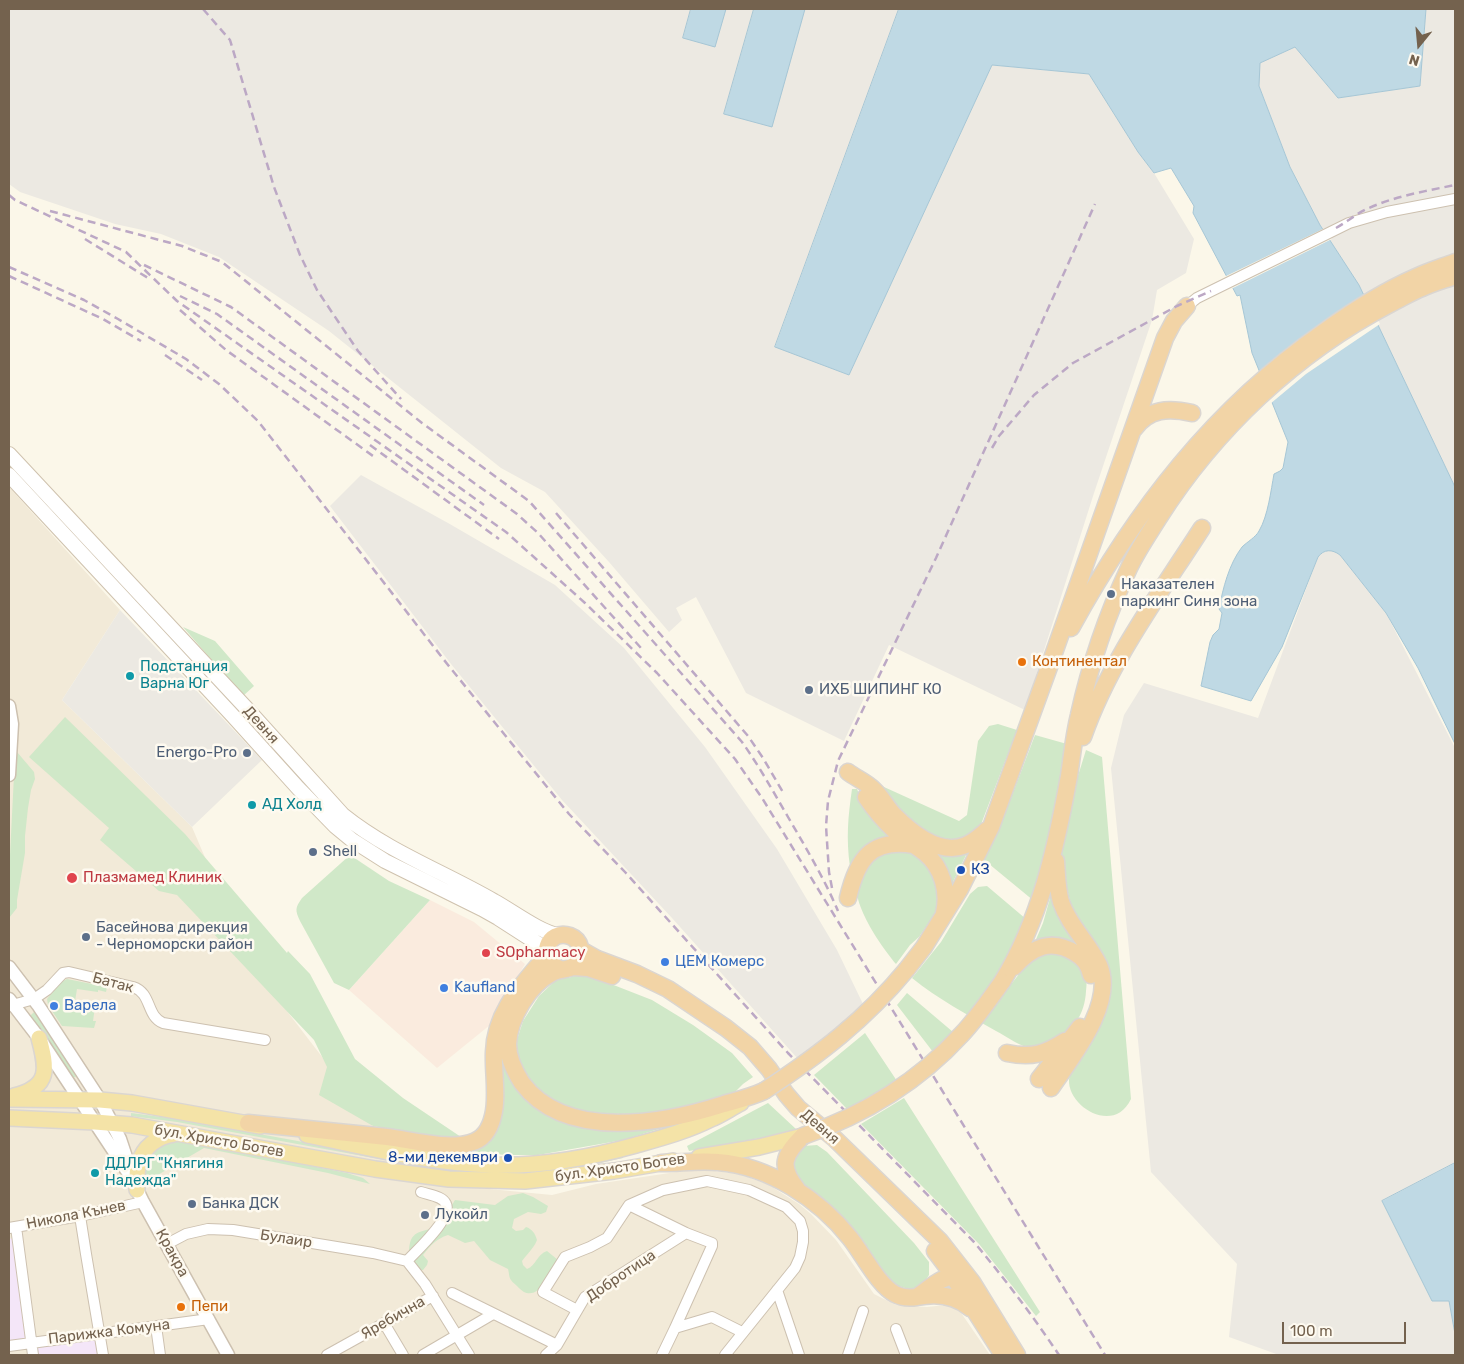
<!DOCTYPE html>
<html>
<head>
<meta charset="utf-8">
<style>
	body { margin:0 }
	#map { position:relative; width:1464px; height:1364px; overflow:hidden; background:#fbf7e9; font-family:Rubik,sans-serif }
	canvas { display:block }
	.frame { position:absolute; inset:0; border:10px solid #74624e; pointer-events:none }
	.north { position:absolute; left:1394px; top:20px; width:50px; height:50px; -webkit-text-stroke:4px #fefaf0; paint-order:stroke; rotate:197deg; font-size:14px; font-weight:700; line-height:20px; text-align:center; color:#74624e }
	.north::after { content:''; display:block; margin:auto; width:18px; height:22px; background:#74624e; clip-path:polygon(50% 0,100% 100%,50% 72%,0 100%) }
	.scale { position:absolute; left:1282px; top:1322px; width:124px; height:22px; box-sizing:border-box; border:2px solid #74624e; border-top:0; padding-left:6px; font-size:15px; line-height:18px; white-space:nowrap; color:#74624e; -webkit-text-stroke:4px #fefaf0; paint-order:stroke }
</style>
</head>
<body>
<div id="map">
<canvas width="1464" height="1364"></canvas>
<div class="frame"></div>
<div class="north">N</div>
<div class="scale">100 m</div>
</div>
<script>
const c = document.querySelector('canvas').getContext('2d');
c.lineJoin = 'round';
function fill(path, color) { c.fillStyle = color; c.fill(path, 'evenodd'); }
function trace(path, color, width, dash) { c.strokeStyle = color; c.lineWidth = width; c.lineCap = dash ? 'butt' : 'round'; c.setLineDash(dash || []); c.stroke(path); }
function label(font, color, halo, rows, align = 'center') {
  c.font = font + ' Rubik,sans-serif'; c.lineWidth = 5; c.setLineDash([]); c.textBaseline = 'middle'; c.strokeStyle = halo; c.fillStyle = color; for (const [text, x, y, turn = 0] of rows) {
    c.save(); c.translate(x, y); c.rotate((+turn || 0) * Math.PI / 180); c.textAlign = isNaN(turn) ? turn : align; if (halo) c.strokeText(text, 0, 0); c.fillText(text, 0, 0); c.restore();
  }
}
fill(new Path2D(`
	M 9,487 L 120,610 L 62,700 L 192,827 L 250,963 L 369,1118 L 396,1180 L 552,1195 L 596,1184 L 683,1171 L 705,1170 L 733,1173 L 748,1177 L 769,1185 L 799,1204 L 811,1214 L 836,1240 L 874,1294 L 896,1305 L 927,1307 L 955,1304 L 990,1355 L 9,1355 Z`), '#f2ead8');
fill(new Path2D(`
	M 430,900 L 474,922 L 525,964 L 490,1025 L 437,1068 L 349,990 Z`), '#faebde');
fill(new Path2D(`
	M 9,9 L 899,9 L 775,346 L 849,375 L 992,65 L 1089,74 L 1138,152 L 1154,173 L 1194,239 L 1186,273 L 1157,290 L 1152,320 L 1094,493 L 1025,710 L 889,645 L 844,741 L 746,693 L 696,597 L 676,608 L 682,620 L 669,632 L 609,562 L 545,492 L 501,468 L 329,331 L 219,257 L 161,234 L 115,224 L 20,192 L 9,184 Z
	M 1426,9 L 1455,9 L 1455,487 L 1359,285 L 1320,225 L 1290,167 L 1259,86 L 1259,63 L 1295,47 L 1338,98 L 1420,86 Z
	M 361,475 L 448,523 L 555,585 L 624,648 L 705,747 L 777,849 L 837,950 L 863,1004 L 850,1017 L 798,1059 L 672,918 L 562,800 L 451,664 L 330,506 Z
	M 1328,550 L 1333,550 L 1340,555 L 1386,613 L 1455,748 L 1455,1163 L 1382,1201 L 1432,1301 L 1449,1301 L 1455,1334 L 1455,1355 L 1279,1355 L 1229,1337 L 1237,1264 L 1151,1172 L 1111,768 L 1124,715 L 1144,683 L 1258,718 L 1318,557 L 1321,554 Z
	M 120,610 L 262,760 L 192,827 L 62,700 Z`), '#ece9e2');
fill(new Path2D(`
	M 13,1238 L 27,1339 L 9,1342 L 9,1239 Z
	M 100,1334 L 103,1355 L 33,1355 L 31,1342 Z`), '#f4e6f8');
fill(new Path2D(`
	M 183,627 L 215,641 L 254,686 L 243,696 Z
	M 65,717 L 185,834 L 287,953 L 288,951 L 310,974 L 355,1059 L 403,1098 L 461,1137 L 442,1139 L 373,1126 L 319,1095 L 327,1067 L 314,1040 L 177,895 L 159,891 L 100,840 L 109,828 L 29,757 Z
	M 998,724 L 1017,730 L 980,827 L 963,841 L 940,841 L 906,818 L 873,782 L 959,821 L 967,815 L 978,741 L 989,726 Z
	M 1035,735 L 1067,744 L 1054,818 L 1034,901 L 983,859 L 1003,819 Z
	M 1086,750 L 1102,757 L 1131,1099 C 1114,1135 1068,1107 1069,1080 C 1070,1063 1098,1022 1107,1005 L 1081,926 L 1071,904 L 1060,863 L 1077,779 Z
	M 17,752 L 34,772 L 35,779 L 31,790 L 28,808 L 25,836 L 25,853 L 17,900 L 17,908 L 9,918 L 9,875 L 15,755 Z
	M 852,789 L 857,789 L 865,808 L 898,837 C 873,838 862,844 850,867 C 846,838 848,817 852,789 Z
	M 886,849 L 915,852 L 931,865 L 939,883 L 938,909 L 919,937 L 910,945 L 896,964 C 881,946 844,895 860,871 C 864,865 880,854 886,849 Z
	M 968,851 L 951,886 L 947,868 L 938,853 Z
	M 350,855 L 389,881 L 430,900 L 349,990 L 334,983 L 300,921 C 295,910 295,908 302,898 Z
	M 987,886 L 1026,919 L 1010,953 L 995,978 L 1009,987 C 1018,976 1026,963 1038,956 C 1055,945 1072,952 1083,969 C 1087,975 1087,984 1086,991 C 1085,1014 1072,1035 1049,1043 C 1043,1046 1033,1049 1027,1047 C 1016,1044 1006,1036 996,1031 C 968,1015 938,999 912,978 L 941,942 L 970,894 L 978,887 Z
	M 1052,891 L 1081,947 L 1034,944 L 1043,923 Z
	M 580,974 L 611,984 L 652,1000 L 693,1025 L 732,1053 L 753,1077 L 743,1084 L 727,1100 L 666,1113 L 599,1115 L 552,1102 L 532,1086 L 518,1064 L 515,1046 L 523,1021 L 539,996 L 558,978 L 568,978 Z
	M 67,979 L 107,987 L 106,992 L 98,990 L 98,992 L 77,989 L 74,1007 L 85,1008 L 85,1010 L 92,1011 L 93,1007 L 95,1007 L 93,1021 L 96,1021 L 94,1028 L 62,1026 L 48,1005 L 47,999 L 61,982 Z
	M 907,993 L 953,1032 L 933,1052 L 897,1005 Z
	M 34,1012 L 71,1065 L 76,1077 L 71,1078 L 30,1016 Z
	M 865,1033 L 897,1081 L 848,1110 L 814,1075 Z
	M 498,1051 L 535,1106 L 667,1125 L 659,1129 L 623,1140 L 538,1155 L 507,1155 L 471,1152 L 472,1146 L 482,1141 Z
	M 904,1098 L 1040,1312 L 1036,1316 L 979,1244 L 861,1124 Z
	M 768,1103 L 796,1129 L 771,1136 L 689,1151 L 687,1146 Z
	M 131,1113 L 177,1119 L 446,1168 L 622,1154 L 623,1158 C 603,1162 582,1168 562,1171 C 523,1176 484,1174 445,1171 L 177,1122 L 131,1116 Z
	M 168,1141 L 178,1141 L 199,1144 L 347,1173 L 363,1178 L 370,1184 L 328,1173 L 204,1148 L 156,1176 L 157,1179 L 151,1183 L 147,1182 C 143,1161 151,1153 168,1141 Z
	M 817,1145 L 827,1152 L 914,1243 L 929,1262 L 929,1275 L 922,1286 L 911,1290 L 896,1285 L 793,1176 C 792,1161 794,1157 804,1146 Z
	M 523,1193 L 533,1197 L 548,1206 L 546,1212 L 541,1214 L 528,1212 L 514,1219 L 512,1228 L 516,1231 L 523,1230 L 526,1227 C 532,1229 535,1233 537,1240 C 534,1248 527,1254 522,1261 L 523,1265 L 527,1269 C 536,1266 537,1254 547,1251 L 558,1260 C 549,1275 536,1308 517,1286 C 515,1284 512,1282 511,1280 C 509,1278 509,1272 508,1269 L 490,1260 L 474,1241 L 465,1243 L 448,1235 C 436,1239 431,1245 423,1255 L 428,1261 L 427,1265 L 423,1270 L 420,1270 L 409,1254 C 409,1236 414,1232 431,1229 L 435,1223 L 442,1206 L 452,1205 L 455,1200 L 495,1205 L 508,1196 Z`), '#d0e8c8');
const water = new Path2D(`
	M 691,9 L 726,9 L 715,47 L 683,38 Z
	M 754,9 L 805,9 L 772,127 L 724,114 Z
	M 899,9 L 1426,9 L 1420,86 L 1338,98 L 1295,47 L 1260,63 L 1259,86 L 1290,167 L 1320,225 L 1359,285 L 1455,487 L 1455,744 L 1418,668 L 1386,613 L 1340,555 C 1332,549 1324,549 1318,557 L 1282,647 L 1251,701 L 1201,686 L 1210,642 L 1213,635 L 1219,629 L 1222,613 L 1219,609 C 1223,588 1229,564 1242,547 C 1247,542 1256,537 1259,531 C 1268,516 1271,490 1274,474 L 1280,471 L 1283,468 L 1288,442 L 1252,353 L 1240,295 L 1237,296 L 1193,213 L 1194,206 L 1171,168 L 1154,173 L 1138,152 L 1089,74 L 992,65 L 849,375 L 775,347 Z
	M 1455,1163 L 1455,1334 L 1449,1301 L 1432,1301 L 1382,1201 Z`);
fill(water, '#bfd9e4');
trace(water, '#a6c6d5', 1);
fill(new Path2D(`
	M 1325,228 L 1332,239 L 1231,289 L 1224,277 Z
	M 1366,294 L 1380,324 L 1306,374 L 1270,404 L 1259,375 L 1289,347 Z`), '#fbf7e9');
const minor = new Path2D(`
	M 1187,306 L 1197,298 L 1349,223 L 1387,212 L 1455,199
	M 9,1006 L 34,999 L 47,990 L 63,973 L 69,972 L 133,987 C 152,993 146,1016 163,1023 L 265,1040
	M 629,1205 L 686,1233 L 712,1243 L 712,1246 L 675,1328
	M 80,1216 L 86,1254 L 103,1355
	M 16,1227 L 33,1355
	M 9,1228 L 80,1216 L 143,1202
	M 167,1244 L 186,1234 L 208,1229 L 233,1230 L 373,1253 L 407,1261
	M 407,1261 L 425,1284 L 469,1355
	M 407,1261 C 416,1251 453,1218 446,1204 C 443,1196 429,1195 421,1192
	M 777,1290 L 799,1355
	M 452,1293 L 557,1345
	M 577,1310 L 543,1292 L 565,1257 L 590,1247 L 607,1238 L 629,1205 L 663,1190 L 707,1181 L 749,1190 L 786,1207 L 800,1221 L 803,1231 L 803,1242 L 800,1257 L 795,1268 L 725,1355
	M 384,1323 L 403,1355
	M 156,1326 L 160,1355
	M 896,1329 L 906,1355
	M 9,1346 L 209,1319
	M 327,1355 L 433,1296
	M 423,1355 L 493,1314
	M 546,1355 L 557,1345 L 585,1297 L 686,1233
	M 662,1355 L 675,1328 L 712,1317 L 742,1332
	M 848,1355 L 863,1311`);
const tertiary = new Path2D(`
	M 9,706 L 12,724 L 9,775
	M 9,967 L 38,1005 L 100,1100 L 120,1139 L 128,1163
	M 9,999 L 39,1038 L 131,1177 L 143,1202 L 228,1355`);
const secondary = new Path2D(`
	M 9,454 L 249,711 L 343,815 C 389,852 444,872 494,901 C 511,910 541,933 559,935
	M 9,475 L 233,716 L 298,788 L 335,826 L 352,840 L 385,861 L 482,909 L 498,918 L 540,945 L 547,951`);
const primary = new Path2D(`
	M 14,1096 C 51,1087 47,1068 39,1038
	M 9,1099 L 100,1100 L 132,1103 L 260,1126
	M 9,1118 L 95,1122 L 132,1125 L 375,1169 L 449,1179 L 525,1181 L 614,1171 L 673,1161
	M 307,1135 C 367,1147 428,1163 490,1165 C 539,1167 589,1158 636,1145 C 661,1138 687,1131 711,1119 C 721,1115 731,1108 741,1103
	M 699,1157 L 759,1147 L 803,1136
	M 137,1190 C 137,1181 136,1172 139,1163 C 143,1147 158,1136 174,1134`);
const trunk = new Path2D(`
	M 1134,429 C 1149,408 1169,408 1192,413
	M 1071,628 C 1135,511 1214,408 1325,331 C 1354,310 1384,291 1416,277 C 1429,271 1442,267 1455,262
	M 1083,737 C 1109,662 1159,595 1202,528
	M 848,772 C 856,778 866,782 873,789 C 882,797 887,808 895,816 C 912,833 940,856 966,845 C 974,842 981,835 987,830
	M 866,797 C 874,809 883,820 894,830 C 903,839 915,845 925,853 C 942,867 949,892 944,913
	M 848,898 C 857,860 870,838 914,845
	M 581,950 L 597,959 L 637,974 L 668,989 L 726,1028 L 750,1047 L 769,1069 L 786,1094 L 798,1108 L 834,1138 L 940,1241 L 972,1282 L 1017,1355
	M 573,967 L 588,968 L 612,976
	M 1014,967 C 1032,947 1051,938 1075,953 C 1084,958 1089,965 1091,975
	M 560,969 C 536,959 548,928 570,936 C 581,940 585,955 576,964 C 570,971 560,968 552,973 C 529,985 509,1018 508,1044 C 508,1058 515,1072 522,1083 C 566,1142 665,1123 724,1104 C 738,1100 751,1097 764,1091
	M 907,969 L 924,947 L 960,889 L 991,827 L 1049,667 L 1165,338 L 1174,321 L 1187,306
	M 1002,982 C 1040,920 1056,848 1069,776 C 1072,756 1074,735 1079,715 C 1090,665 1107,615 1129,568 C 1137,551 1148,535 1158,519 C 1215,429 1296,353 1390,304 C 1401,299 1411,292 1422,288 C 1433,283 1444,280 1455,276
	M 1007,1053 C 1032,1058 1045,1054 1065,1041
	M 1039,1079 L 1080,1027
	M 1051,1088 C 1071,1058 1116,1004 1099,965 C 1089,943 1069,926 1061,902 C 1057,889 1057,874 1056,861
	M 248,1123 C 295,1128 341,1132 387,1137 C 411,1140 448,1150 470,1143 C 483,1140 490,1129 493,1116 C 498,1097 493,1072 494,1052 C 495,1011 523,984 547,955
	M 661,1163 C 680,1163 700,1160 718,1162 C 769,1166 819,1199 850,1238 C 863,1254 878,1285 895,1294 C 902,1298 909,1298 917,1297 C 936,1293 955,1295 970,1308
	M 797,1189 C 779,1167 783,1155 803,1136
	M 935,1251 L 947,1267 L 1003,1355
	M 917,1297 C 930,1288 944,1273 961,1277`);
trace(minor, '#cdc1b0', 12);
trace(tertiary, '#cdc1b0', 15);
trace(secondary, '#cfc2ae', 16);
trace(primary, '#dbd6d1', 18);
trace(trunk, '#dbd6d1', 19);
trace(minor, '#fff', 10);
trace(tertiary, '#fff', 12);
trace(secondary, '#fff', 14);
trace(primary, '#f4e3a7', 15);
trace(trunk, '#f2d4a6', 16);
trace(new Path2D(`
	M 203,9 L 230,40 L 274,187 L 300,255 L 317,290 L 358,351 L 401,399
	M 9,195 L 15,200 L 126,252 L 177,301 L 506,532 L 585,603 L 657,673 L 735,759 L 762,798 L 1105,1355
	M 50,211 L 182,246 L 222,262 L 422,423 L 529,501 L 742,742 C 759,766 773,791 788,817 C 806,848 824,878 838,911
	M 1336,228 C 1347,222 1357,213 1369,208 C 1396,196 1426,191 1455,185
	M 85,239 L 148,278
	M 144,265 L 231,307 L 517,514 L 538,533 L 641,648
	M 9,267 L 84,300 L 118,319 L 186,359 L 219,384 L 258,421 L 448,665 L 569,814 L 625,872 L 788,1053 L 974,1242 C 1004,1278 1033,1316 1059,1355
	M 9,276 L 103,319 L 141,341
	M 180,296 L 217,314 L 484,505
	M 180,310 L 226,350 L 373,456
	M 165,355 L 202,380
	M 370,445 L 499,539
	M 992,448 L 999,436 L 1034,395 L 1073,363 L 1177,306 L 1211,291
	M 556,513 L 748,736 L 763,758 L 784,794
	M 832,888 L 829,872 L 826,826 L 828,801 L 838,761 L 936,558 L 1095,204`), '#bca8c5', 2.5, [8, 5]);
const trunkBridge = new Path2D(`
	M 764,1091 C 819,1055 865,1020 907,969
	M 803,1136 C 864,1115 918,1082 962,1034 C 977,1018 989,1000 1002,982`);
trace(trunkBridge, '#dbd6d1', 19, []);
trace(trunkBridge, '#f2d4a6', 16);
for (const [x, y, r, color] of [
	[1111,594,5,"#5c6f8a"],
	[1022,662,5,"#e8710a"],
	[130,676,5,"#0f9aa8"],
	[809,690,5,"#5c6f8a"],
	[247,753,5,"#5c6f8a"],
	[252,805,5,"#0f9aa8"],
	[313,852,5,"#5c6f8a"],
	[961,870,5,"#1a4fb4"],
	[72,878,6,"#e0444e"],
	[86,937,5,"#5c6f8a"],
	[486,953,5,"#e0444e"],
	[665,962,5,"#3f7fe0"],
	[444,988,5,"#3f7fe0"],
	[54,1006,5,"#3f7fe0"],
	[508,1158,5,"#1a4fb4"],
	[95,1173,5,"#0f9aa8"],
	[192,1204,5,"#5c6f8a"],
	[425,1215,5,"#5c6f8a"],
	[181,1307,5,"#e8710a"]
]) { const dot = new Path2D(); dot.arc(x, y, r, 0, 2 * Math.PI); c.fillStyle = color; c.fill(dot); trace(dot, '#fefaf0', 2); }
label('15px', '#4e5e75', '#fefaf0', [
	["Наказателен",1121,585],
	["паркинг Синя зона",1121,602],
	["ИХБ ШИПИНГ КО",819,690],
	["Energo-Pro",237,753,"right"],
	["Shell",323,852],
	["Басейнова дирекция",96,928],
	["- Черноморски район",96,945],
	["Банка ДСК",202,1204],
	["Лукойл",435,1215]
], 'left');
label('15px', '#c56008', '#fefaf0', [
	["Континентал",1032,662],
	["Пепи",191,1307]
], 'left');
label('15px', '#0d838f', '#fefaf0', [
	["Подстанция",140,667],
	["Варна Юг",140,684],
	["АД Холд",262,805],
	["ДДЛРГ \"Княгиня",105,1164],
	["Надежда\"",105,1181]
], 'left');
label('15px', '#74624e', '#fefaf0', [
	["Девня",261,725,48],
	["Батак",113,983,15],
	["Девня",820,1127,41],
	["бул. Христо Ботев",219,1141,10],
	["бул. Христо Ботев",620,1168,-8],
	["Никола Кънев",76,1215,-11],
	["Булаир",286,1239,9],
	["Кракра",172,1253,61],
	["Добротица",621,1276,-34],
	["Яребична",393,1318,-30],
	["Парижка Комуна",109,1332,-7]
]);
label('15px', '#164399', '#fefaf0', [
	["КЗ",971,870],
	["8-ми декември",498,1158,"right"]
], 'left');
label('15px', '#be3a42', '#fefaf0', [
	["Плазмамед Клиник",83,878],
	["SOpharmacy",496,953]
], 'left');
label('15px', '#366cbe', '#fefaf0', [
	["ЦЕМ Комерс",675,962],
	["Kaufland",454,988],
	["Варела",64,1006]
], 'left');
</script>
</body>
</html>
